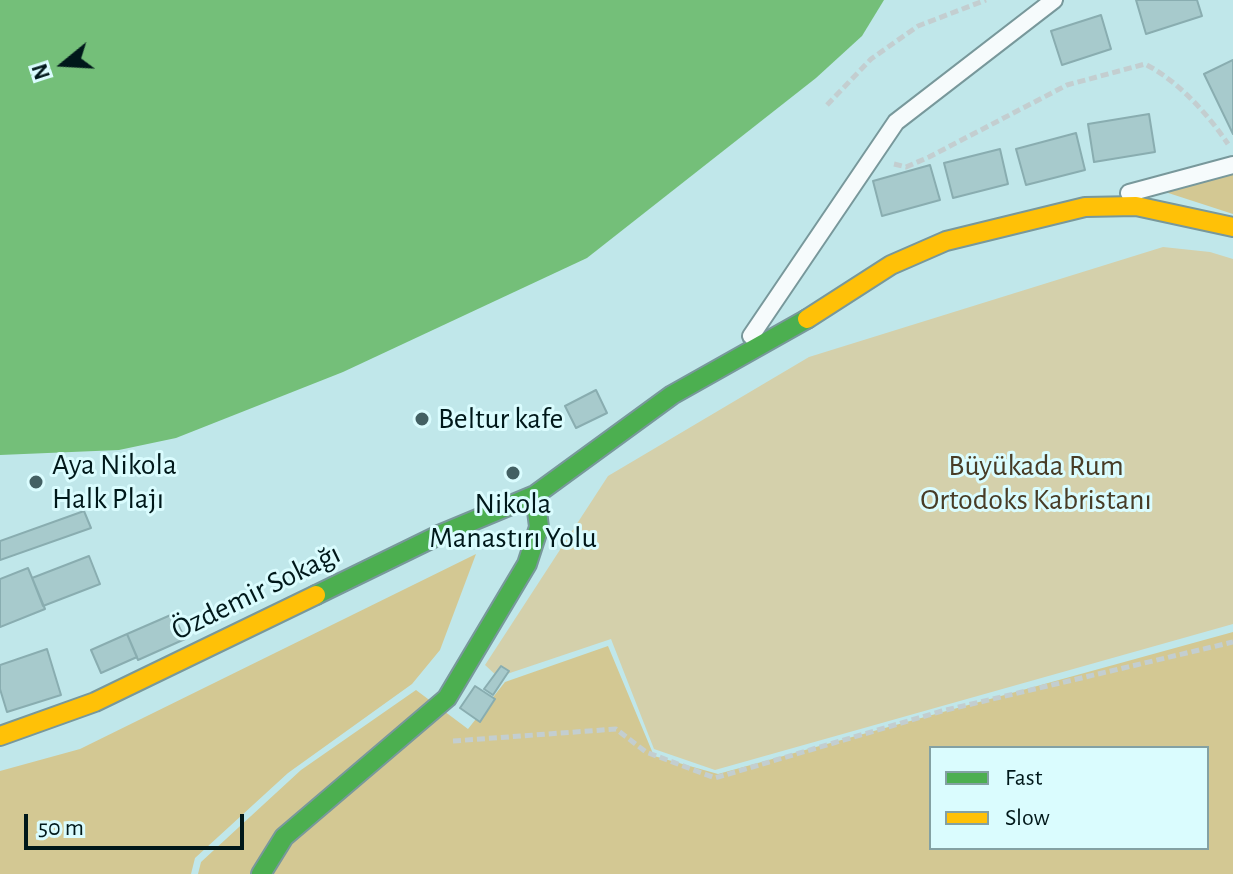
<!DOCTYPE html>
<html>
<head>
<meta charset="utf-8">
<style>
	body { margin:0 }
	#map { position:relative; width:1233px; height:874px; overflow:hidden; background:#c0e7ea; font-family:"Alegreya Sans",sans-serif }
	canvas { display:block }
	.legend { position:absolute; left:929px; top:746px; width:280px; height:104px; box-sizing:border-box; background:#dafcfe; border:2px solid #83a1a3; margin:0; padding:10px 14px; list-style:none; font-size:24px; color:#00181a }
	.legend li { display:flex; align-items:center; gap:16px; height:40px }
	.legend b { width:40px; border:2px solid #83a1a3 }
	.north { position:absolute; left:24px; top:24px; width:80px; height:80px; -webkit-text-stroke:6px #dafcfe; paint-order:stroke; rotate:252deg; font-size:22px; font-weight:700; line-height:32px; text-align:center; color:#00181a }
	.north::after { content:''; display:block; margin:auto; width:28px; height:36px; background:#00181a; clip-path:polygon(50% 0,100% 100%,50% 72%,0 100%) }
	.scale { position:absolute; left:24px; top:814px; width:220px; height:36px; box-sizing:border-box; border:4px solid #00181a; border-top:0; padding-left:10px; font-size:24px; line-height:28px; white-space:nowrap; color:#00181a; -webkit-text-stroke:6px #dafcfe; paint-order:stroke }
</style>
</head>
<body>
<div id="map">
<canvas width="1233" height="874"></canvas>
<ul class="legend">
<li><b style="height:10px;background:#4caf50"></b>Fast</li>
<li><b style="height:10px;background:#ffc107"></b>Slow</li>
</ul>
<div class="north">N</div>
<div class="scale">50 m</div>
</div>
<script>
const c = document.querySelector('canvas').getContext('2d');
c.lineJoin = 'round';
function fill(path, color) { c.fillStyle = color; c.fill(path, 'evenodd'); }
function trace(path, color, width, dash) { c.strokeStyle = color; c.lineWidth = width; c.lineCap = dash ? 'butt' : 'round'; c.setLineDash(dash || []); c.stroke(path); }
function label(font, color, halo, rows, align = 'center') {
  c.font = font + ' "Alegreya Sans",sans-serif'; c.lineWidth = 6; c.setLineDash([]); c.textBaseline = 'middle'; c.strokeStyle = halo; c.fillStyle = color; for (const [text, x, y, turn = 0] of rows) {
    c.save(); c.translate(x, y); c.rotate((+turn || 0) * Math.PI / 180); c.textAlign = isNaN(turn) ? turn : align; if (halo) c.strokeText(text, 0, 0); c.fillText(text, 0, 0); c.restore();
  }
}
fill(new Path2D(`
	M 1163,247 L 1210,252 L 1233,259 L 1233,624 L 715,770 L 654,749 L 611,639 L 498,677 L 485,665 L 608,476 L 809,357 Z`), '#d4d0ab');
fill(new Path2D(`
	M 1233,171 L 1233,214 L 1156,189 Z
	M 476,554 L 440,650 L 412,684 L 288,773 L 195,858 L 191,874 L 0,874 L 0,771 L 80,749 Z
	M 1233,632 L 1233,874 L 198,874 L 201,862 L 301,770 L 416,690 L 468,729 L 505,682 L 608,646 L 654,756 L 718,774 ZM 931,748 L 1207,748 L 1207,848 L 931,848 Z`), '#d3c893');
fill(new Path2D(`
	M 0,0 L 884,0 L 862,36 L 816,78 L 587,258 L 343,372 L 176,438 L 119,450 L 0,455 Z`), '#74bf79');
const building = new Path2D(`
	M 1136,0 L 1197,0 L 1202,16 L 1146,34 Z
	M 1101,15 L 1111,49 L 1062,65 L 1051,31 Z
	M 1233,60 L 1233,134 L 1204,74 Z
	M 1149,114 L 1155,152 L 1094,162 L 1088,124 Z
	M 1076,133 L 1085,170 L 1026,185 L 1016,149 Z
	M 1000,149 L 1008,184 L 953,198 L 944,163 Z
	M 930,165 L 940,200 L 882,216 L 873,181 Z
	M 596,390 L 607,413 L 576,428 L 565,406 Z
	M 84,511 L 91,528 L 0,560 L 0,541 Z
	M 89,556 L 100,584 L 43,606 L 32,578 Z
	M 28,568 L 45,609 L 0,627 L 0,579 Z
	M 173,614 L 185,639 L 138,660 L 127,634 Z
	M 127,634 L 137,657 L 101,673 L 91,650 Z
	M 47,649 L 61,695 L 7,712 L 0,689 L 0,665 Z
	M 501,666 L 509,671 L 493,695 L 484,689 Z
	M 475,686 L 495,699 L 480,722 L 460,708 Z`);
fill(building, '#a7cacc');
trace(building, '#89adb0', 2);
const lane = new Path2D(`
	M 1129,193 L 1233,165
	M 751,336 L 896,122 L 1054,0`);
const fast = new Path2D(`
	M 316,595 L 439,535 L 535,495 L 672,395 L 807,319
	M 261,874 L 284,837 L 447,698 L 527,564 L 539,527 L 535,495`);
const slow = new Path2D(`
	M 807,319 L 891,265 L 946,241 L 1085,207 L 1136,206 L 1233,227
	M 0,736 L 95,702 L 316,595`);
trace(lane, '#78989b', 20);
trace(fast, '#78989b', 22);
trace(slow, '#78989b', 22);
trace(new Path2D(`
	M 827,105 L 871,59 L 918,26 L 986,0
	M 894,164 L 906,167 L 929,157 L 1067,85 L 1145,64 C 1178,81 1207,113 1228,144
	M 453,741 L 616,729 L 646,752 L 715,778 L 942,711 L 1233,642`), '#c3ced0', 5, [8, 4]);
trace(lane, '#f6fbfc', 16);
trace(fast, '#4caf50', 18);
trace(slow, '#ffc107', 18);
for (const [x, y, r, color] of [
	[422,419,8,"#436063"],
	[513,473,8,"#436063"],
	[36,482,8,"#436063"]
]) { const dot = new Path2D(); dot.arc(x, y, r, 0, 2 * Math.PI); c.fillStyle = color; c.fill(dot); trace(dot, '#dafcfe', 3); }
label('30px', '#00181a', '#dafcfe', [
	["Beltur kafe",438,419],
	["Aya Nikola",52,465],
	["Halk Plajı",52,499],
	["Nikola",513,504,"center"],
	["Manastırı Yolu",513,538,"center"]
], 'left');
label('30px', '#483c26', '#dafcfe', [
	["Büyükada Rum",1036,466],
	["Ortodoks Kabristanı",1036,500]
]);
label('30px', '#00181a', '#dafcfe', [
	["Özdemir Sokağı",256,592,-26]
]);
</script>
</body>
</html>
